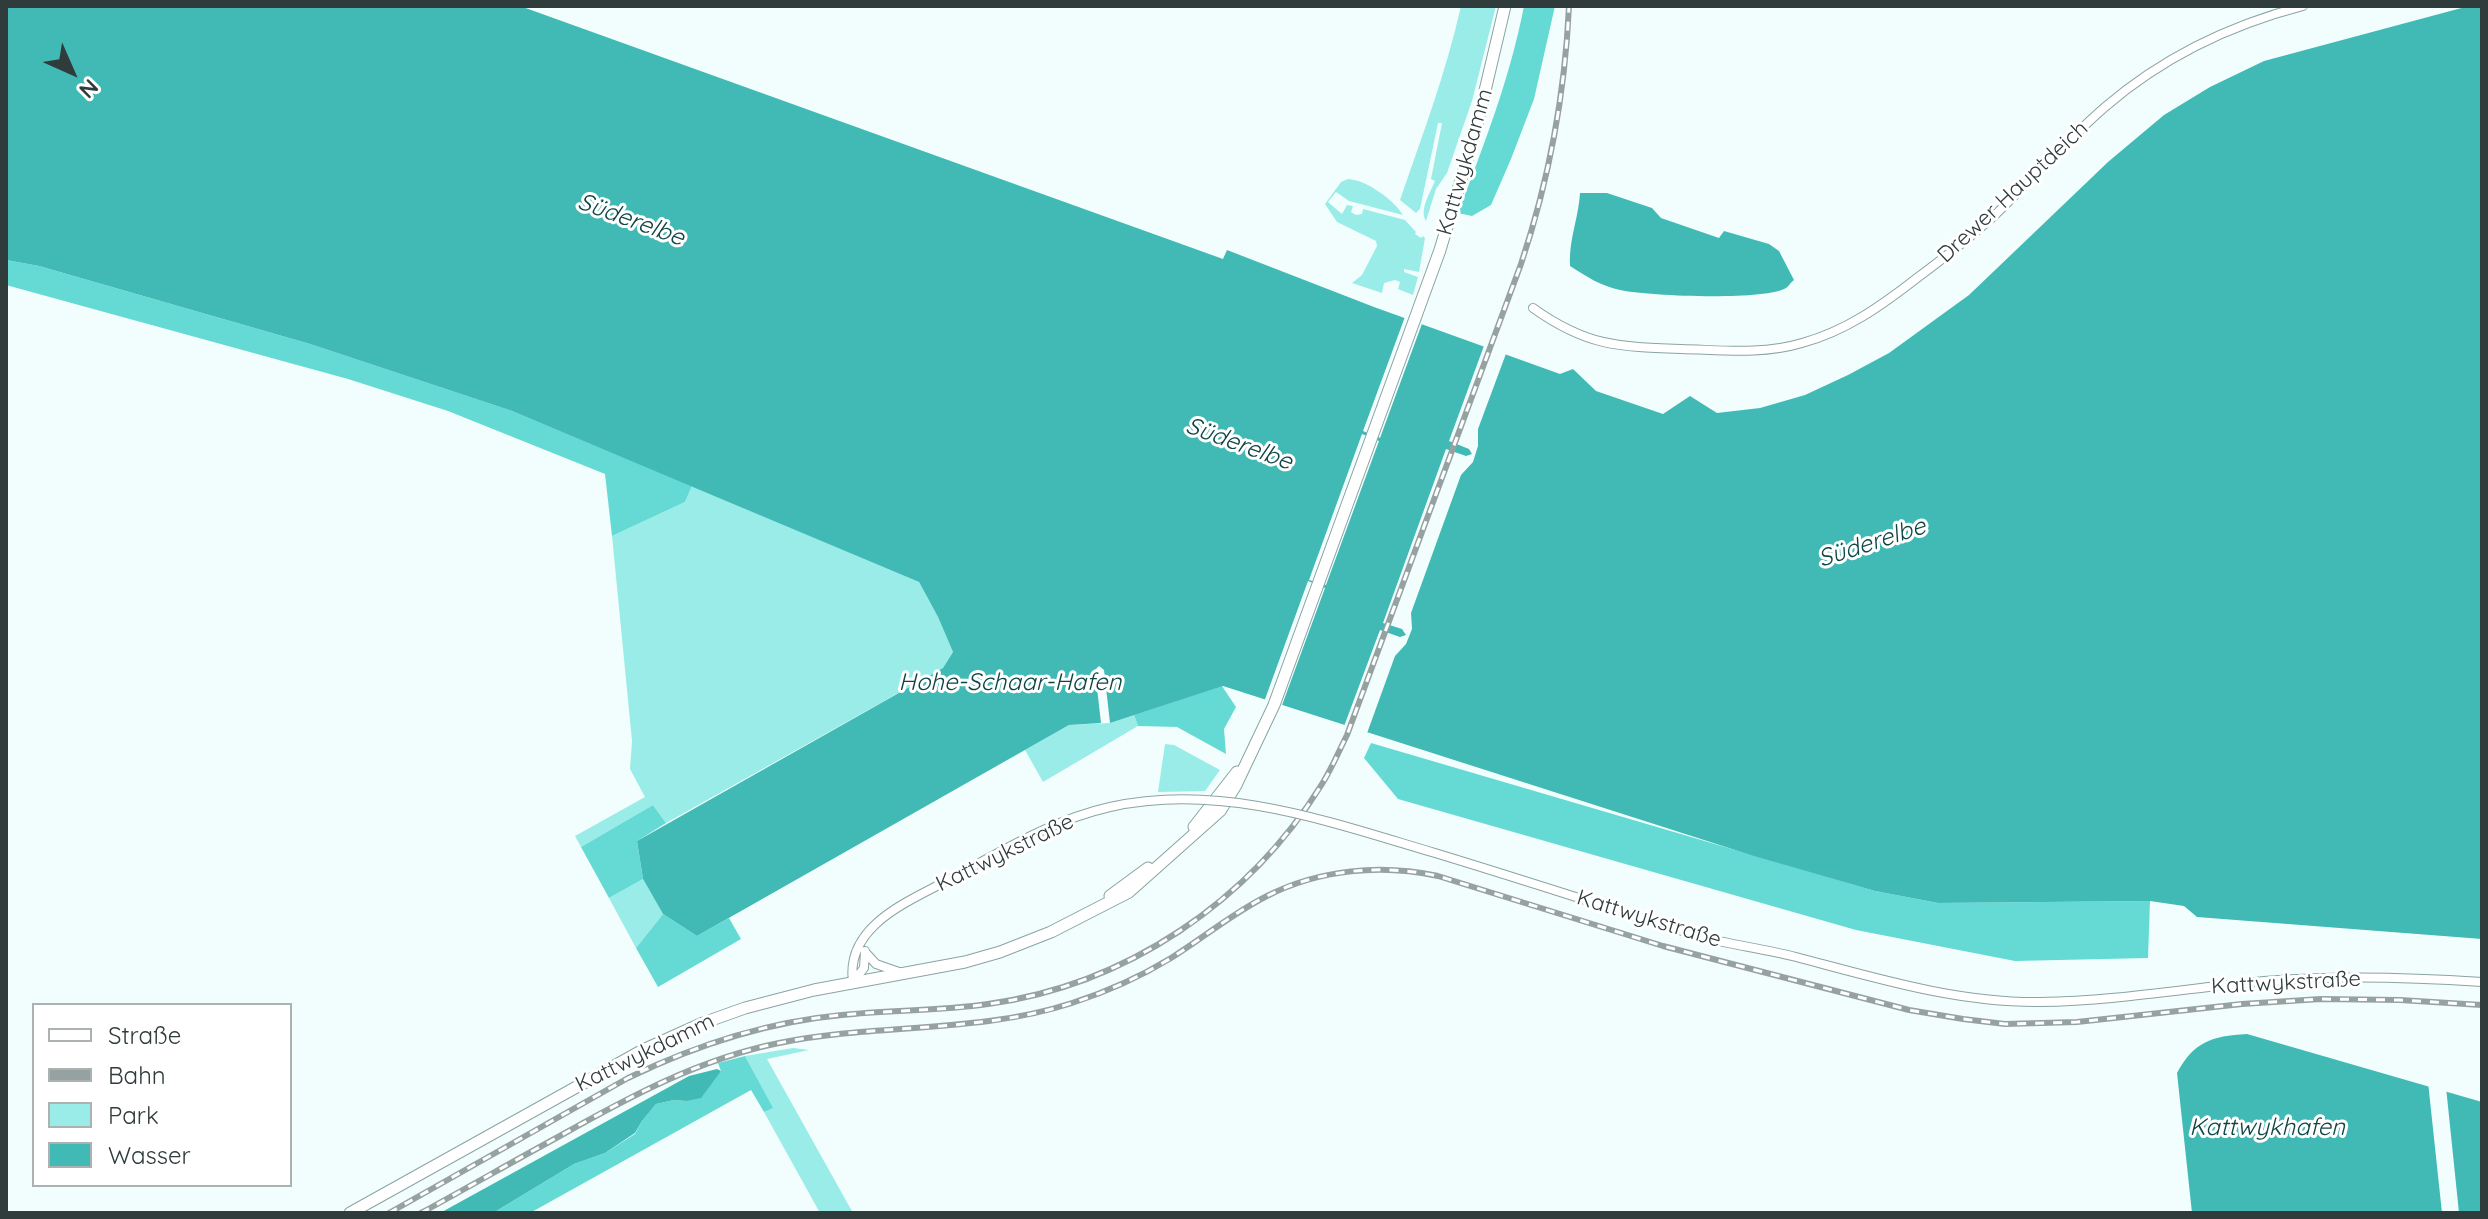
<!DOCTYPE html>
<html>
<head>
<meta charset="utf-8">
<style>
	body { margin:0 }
	#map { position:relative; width:2488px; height:1219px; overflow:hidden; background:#f2fefd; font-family:Quicksand,sans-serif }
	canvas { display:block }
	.frame { position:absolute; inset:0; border:8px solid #303b3b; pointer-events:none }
	.legend { position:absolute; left:32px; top:1003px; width:260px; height:184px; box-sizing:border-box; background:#fff; border:2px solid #acb1b1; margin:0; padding:10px 14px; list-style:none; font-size:24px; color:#303b3b }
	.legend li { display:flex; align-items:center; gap:16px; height:40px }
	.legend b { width:40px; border:2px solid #acb1b1 }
	.north { position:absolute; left:32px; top:32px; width:80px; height:80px; -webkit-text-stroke:6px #fff; paint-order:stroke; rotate:135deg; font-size:22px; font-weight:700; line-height:32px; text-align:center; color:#303b3b }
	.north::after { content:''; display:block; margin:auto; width:28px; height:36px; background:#303b3b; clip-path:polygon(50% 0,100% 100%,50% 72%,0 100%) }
</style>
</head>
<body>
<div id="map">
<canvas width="2488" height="1219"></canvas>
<div class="frame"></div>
<ul class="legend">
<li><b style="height:10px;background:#fff"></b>Straße</li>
<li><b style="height:10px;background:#96a2a1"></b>Bahn</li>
<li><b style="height:22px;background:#9aece8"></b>Park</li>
<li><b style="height:22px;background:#41bab6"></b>Wasser</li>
</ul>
<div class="north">N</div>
</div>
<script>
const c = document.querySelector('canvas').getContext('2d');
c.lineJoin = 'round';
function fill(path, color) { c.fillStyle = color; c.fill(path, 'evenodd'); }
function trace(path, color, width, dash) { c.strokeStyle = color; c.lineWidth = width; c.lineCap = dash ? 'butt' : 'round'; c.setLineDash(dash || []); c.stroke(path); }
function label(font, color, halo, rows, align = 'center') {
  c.font = font + ' Quicksand,sans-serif'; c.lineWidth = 6; c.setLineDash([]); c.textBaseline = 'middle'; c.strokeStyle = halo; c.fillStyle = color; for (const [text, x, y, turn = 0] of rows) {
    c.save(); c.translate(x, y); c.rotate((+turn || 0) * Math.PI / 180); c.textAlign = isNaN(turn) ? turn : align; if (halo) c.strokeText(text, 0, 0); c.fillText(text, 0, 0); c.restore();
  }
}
fill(new Path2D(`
	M 1461,6 L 1496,6 L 1472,101 L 1447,173 L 1436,189 L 1426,221 C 1419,210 1430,193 1435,181 L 1431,179 L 1442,123 L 1438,123 L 1420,209 L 1416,213 L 1400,200 C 1422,136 1446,73 1461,6 Z
	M 1348,179 C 1366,180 1393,199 1403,215 L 1349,201 L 1336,192 L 1328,202 L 1342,214 L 1347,205 L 1353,206 L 1351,212 L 1356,215 L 1362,214 L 1363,209 L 1405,220 L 1416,232 L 1415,234 L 1421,238 L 1423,236 L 1425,238 L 1419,272 L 1404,269 L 1404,272 L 1418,277 L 1413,295 L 1398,289 L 1400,282 L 1395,280 L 1384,283 L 1382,293 L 1352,283 L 1362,275 L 1377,246 L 1376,241 L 1337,222 L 1325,204 L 1341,182 Z
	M 692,486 L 919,582 L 938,617 L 953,652 L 943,668 L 666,823 L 653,805 L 581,847 L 575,836 L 645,797 L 630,769 L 632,741 L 612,536 L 685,502 Z
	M 1134,715 L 1138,726 L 1043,782 L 1025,750 L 1069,725 L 1110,723 Z
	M 1165,744 L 1174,745 L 1220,770 L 1205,791 L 1158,792 Z
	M 643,879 L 663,914 L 636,948 L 609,898 Z
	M 793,1048 L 809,1050 L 767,1059 L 853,1213 L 820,1213 L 764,1112 L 772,1107 L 745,1056 Z`), '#9aece8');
fill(new Path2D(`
	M 1524,6 L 1555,6 L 1534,99 L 1511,159 L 1491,205 L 1472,216 L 1458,213 C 1484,145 1510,78 1524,6 Z
	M 6,260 L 39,266 L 310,344 L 512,411 L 692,486 L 685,502 L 612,536 L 605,474 L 448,411 L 348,379 L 6,285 Z
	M 1222,686 L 1236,707 L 1224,729 L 1226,754 L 1177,727 L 1138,726 L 1134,715 Z
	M 1371,743 L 1875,891 L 1938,903 L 2150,901 L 2148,958 L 2015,961 L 1856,930 L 1398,799 L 1364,758 Z
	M 653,805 L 666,823 L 637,841 L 643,879 L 609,898 L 581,847 Z
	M 663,914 L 697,936 L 729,918 L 741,939 L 658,987 L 636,948 Z
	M 745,1056 L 773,1108 L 764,1112 L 751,1090 L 530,1213 L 493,1213 L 574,1164 L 605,1153 L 635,1134 L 642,1121 L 656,1104 L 674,1100 L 686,1101 L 721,1071 L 718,1063 Z`), '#65dad5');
fill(new Path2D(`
	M 6,6 L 520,6 L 1223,259 L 1227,250 L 1374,307 L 1560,374 L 1573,369 L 1596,391 L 1663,414 L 1690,396 L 1717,413 L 1760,408 L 1805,395 L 1848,375 L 1889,353 L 1969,295 L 2108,162 L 2164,115 L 2210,87 L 2264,61 L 2469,6 L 2482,6 L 2482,939 L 2197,917 L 2184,906 L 2150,901 L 1938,903 L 1875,891 L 1754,856 L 1223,686 L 1110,723 L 1104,670 L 1099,666 L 1095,670 L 1101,723 L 1069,725 L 697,936 L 663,914 L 643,879 L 637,841 L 943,668 L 953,652 L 938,617 L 919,582 L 512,411 L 310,344 L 39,266 L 6,260 Z
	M 1580,193 L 1607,193 L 1652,208 L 1661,218 L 1719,238 L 1724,231 L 1769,244 L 1779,251 L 1794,280 C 1791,282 1789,286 1786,288 C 1766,301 1645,296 1620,290 C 1601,286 1587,277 1570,266 C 1569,238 1578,221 1580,193 Z
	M 2247,1034 L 2482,1102 L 2482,1213 L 2192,1213 L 2177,1073 C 2194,1042 2211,1036 2247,1034 Z
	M 717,1069 L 721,1071 L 701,1098 L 686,1101 L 674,1100 L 656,1104 L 642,1121 L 635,1133 L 605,1153 L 574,1164 L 493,1213 L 440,1213 L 689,1076 Z`), '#41bab6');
fill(new Path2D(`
	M 1406,314 L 1423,321 L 1380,438 L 1363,431 Z
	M 1485,343 L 1507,351 L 1478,429 L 1478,446 L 1473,462 L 1461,475 L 1411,613 L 1412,629 L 1406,644 L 1395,656 L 1366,736 L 1343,729 L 1380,630 L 1400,637 L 1406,635 L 1402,629 L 1383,623 L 1446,449 L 1466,456 L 1472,454 L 1469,449 L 1449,441 Z
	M 1362,434 L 1379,441 L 1326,585 L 1309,580 Z
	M 1308,581 L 1325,588 L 1281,708 L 1264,702 Z
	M 2428,1082 L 2446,1087 L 2459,1213 L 2442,1213 Z`), '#f2fefd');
const minor = new Path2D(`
	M 1533,308 C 1586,346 1618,347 1681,349 C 1722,350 1762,355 1802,343 C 1846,331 1881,306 1917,278 C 1944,258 1972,236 1997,213 C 2033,178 2067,140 2105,107 C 2163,57 2230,25 2303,6
	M 1701,937 C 1733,945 1765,949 1796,957 C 1876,978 1957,1003 2040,1002 C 2115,1001 2189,988 2264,981 C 2336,975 2409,977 2482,982
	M 865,952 L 876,964 L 899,972
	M 853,982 C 845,925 910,901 950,879
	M 853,982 L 864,968 L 865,951`);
const secondary = new Path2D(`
	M 1194,827 L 1237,772
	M 1110,896 L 1148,868
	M 350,1213 L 643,1050 L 703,1023 L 745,1008 L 814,990 L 965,962 L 1000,952 L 1051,932 L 1129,892 L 1220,811 L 1236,785 L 1274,705 L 1440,250 L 1475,133 L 1505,6`);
trace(minor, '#89a4a2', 10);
trace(secondary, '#89a4a2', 13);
trace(minor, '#fff', 8);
trace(secondary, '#fff', 11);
const rail = new Path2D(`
	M 389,1213 L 628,1078 C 696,1045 766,1022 842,1015 C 891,1010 940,1011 988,1004 C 1126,985 1249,902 1322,784 C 1332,768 1339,751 1347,735 L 1521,264 C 1549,180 1565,94 1569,6
	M 421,1213 C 467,1188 512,1162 558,1137 C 629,1097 699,1059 779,1043 C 876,1023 977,1034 1072,1003 C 1106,992 1140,977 1171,958 C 1203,938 1233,913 1267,896 C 1320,869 1381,864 1438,876 L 1663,946 L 1909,1010 L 1963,1019 L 2005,1024 L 2077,1022 L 2242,1004 L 2321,999 L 2400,1000 L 2482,1005`);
trace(rail, '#96a2a1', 6);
trace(rail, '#fff', 3, [9]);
const minorBridge = new Path2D(`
	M 950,879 C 1002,851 1052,820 1110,807 C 1221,782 1330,822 1435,853 C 1524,880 1613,909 1701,937`);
trace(minorBridge, '#89a4a2', 10, []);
trace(minorBridge, '#fff', 8);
label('22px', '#303b3b', '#fff', [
	["Kattwykdamm",1465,162,-74],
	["Drewer Hauptdeich",2013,192,-43],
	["Kattwykstraße",1005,853,-26],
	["Kattwykstraße",1649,919,17],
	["Kattwykstraße",2286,983,-3],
	["Kattwykdamm",645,1053,-26]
]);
label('italic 24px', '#0f4543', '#fff', [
	["Süderelbe",631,220,20],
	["Süderelbe",1239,444,20],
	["Süderelbe",1872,543,-18],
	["Hohe-Schaar-Hafen",1010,683],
	["Kattwykhafen",2267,1128]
]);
</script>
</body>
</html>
